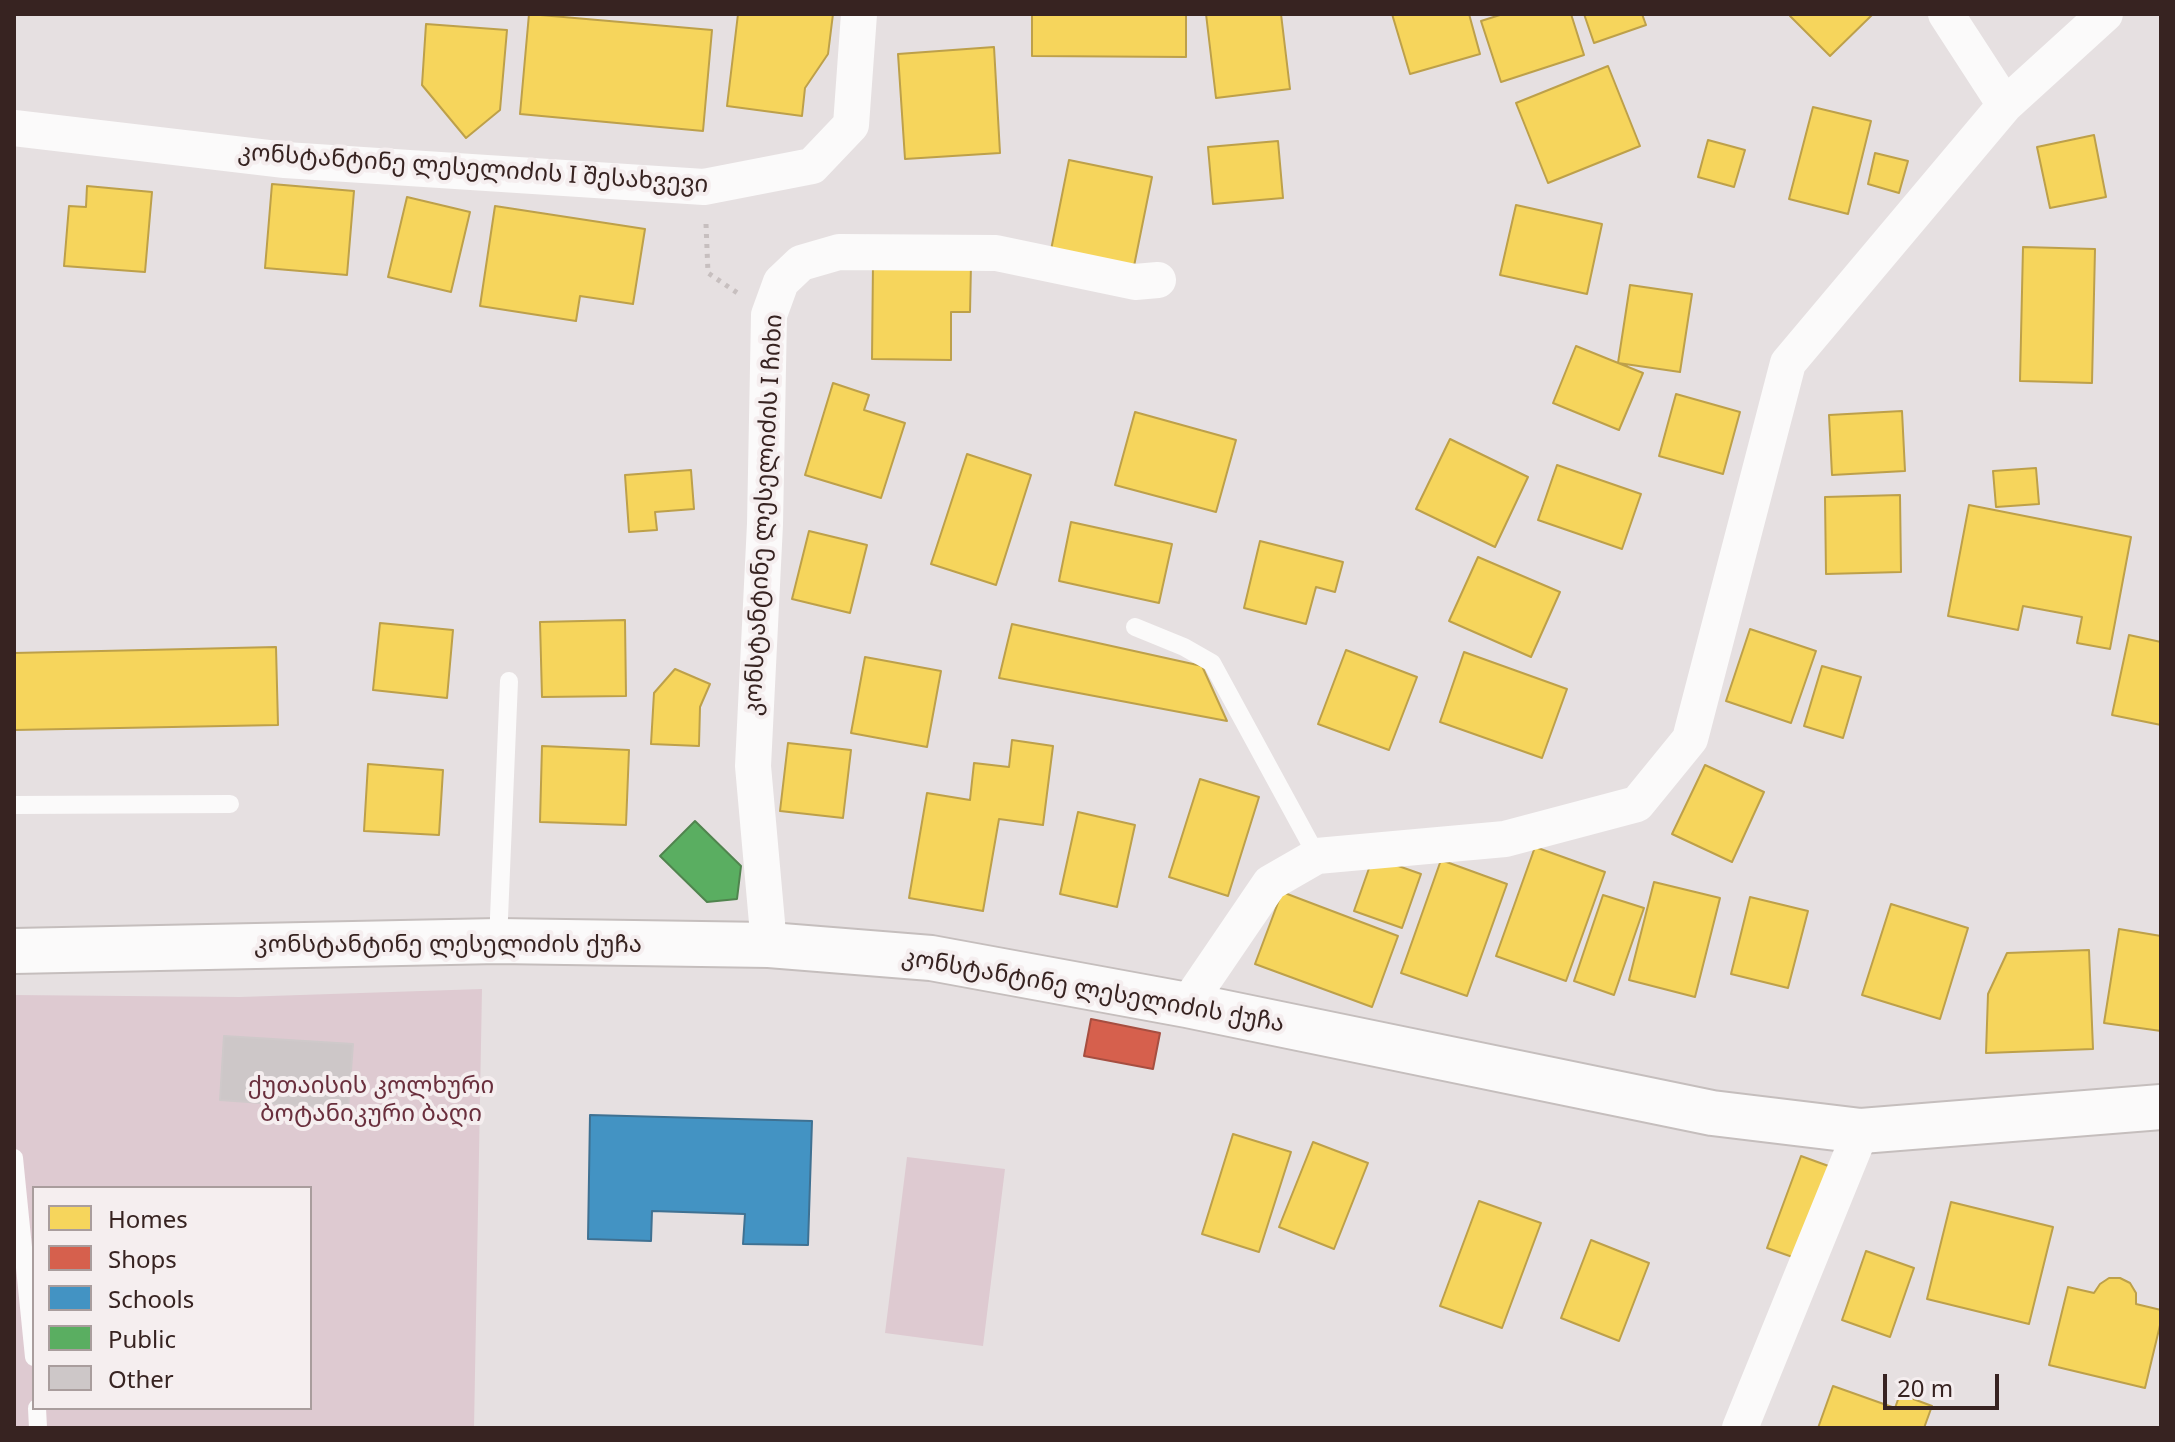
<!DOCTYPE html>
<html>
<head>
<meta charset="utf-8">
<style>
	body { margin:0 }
	#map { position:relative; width:2175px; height:1442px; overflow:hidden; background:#e6e0e1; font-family:"Noto Sans",sans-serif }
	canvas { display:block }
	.frame { position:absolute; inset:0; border:16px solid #372321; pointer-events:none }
	.legend { position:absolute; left:32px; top:1186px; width:280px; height:224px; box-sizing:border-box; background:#f5eeef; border:2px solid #a99d9d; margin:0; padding:10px 14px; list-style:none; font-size:24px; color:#372321 }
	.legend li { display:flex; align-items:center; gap:16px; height:40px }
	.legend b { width:40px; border:2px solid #a99d9d }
	.scale { position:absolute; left:1883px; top:1374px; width:116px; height:36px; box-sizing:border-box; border:4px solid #372321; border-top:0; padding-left:10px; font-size:24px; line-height:28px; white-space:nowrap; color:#372321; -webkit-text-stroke:6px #f5eeef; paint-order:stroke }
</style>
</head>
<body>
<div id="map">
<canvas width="2175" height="1442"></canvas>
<div class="frame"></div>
<ul class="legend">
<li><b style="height:22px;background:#f6d55c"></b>Homes</li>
<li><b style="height:22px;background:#d6604d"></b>Shops</li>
<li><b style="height:22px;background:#4393c3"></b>Schools</li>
<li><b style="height:22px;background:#5aae61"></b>Public</li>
<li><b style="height:22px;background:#cdc7c8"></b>Other</li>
</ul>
<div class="scale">20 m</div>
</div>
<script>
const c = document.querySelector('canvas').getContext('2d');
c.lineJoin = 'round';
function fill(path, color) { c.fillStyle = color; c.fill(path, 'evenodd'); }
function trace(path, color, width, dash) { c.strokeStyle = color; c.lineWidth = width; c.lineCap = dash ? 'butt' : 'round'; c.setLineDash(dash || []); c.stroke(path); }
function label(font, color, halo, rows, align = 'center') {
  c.font = font + ' "Noto Sans","Noto Sans Georgian",sans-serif'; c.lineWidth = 8; c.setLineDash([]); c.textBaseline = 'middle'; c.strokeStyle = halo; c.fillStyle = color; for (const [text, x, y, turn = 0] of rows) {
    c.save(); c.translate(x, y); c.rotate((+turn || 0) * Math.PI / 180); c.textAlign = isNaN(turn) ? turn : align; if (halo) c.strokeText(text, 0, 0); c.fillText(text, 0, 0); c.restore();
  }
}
fill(new Path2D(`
	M 482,989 L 474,1428 L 14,1428 L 14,995 L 240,997 ZM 34,1188 L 310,1188 L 310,1408 L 34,1408 Z
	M 907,1157 L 1005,1169 L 983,1346 L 885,1333 Z`), '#decad1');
const homes = new Path2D(`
	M 529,14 L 712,30 L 703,131 L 520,114 Z
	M 738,14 L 833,14 L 828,54 L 805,88 L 802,116 L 727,106 Z
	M 1032,14 L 1186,14 L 1186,57 L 1032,56 Z
	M 1206,14 L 1281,14 L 1290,89 L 1216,98 Z
	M 1392,14 L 1469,14 L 1480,54 L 1410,74 Z
	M 1503,14 L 1571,14 L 1584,55 L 1501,82 L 1481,21 Z
	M 1584,14 L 1642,14 L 1646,25 L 1594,43 Z
	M 1792,14 L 1873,14 L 1830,56 L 1790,16 Z
	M 426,24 L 507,30 L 500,110 L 466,138 L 422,85 Z
	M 994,47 L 1000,153 L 905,159 L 898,54 Z
	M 1608,66 L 1640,146 L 1548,183 L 1516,103 Z
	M 1813,107 L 1871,121 L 1848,214 L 1789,199 Z
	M 2094,135 L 2106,197 L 2050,208 L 2037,147 Z
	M 1708,140 L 1745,150 L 1734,187 L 1698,177 Z
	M 1278,141 L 1283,198 L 1213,204 L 1208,147 Z
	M 1875,153 L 1908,161 L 1899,193 L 1868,184 Z
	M 1069,160 L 1152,177 L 1133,271 L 1050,255 Z
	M 272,184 L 354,191 L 347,275 L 265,268 Z
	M 87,186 L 152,192 L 145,272 L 64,266 L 69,206 L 86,207 Z
	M 407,197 L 470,212 L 451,292 L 388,277 Z
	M 1516,205 L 1602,224 L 1587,294 L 1500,275 Z
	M 495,206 L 645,229 L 633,304 L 580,296 L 576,321 L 480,306 Z
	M 2023,247 L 2095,249 L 2092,383 L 2020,381 Z
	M 873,263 L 971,264 L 970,312 L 951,312 L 951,360 L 872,359 Z
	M 1630,285 L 1692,294 L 1680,372 L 1618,363 Z
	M 1576,346 L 1643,373 L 1619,430 L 1553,403 Z
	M 833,383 L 869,395 L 864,410 L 905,423 L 881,498 L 805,475 Z
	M 1676,394 L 1740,412 L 1723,474 L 1659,456 Z
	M 1902,411 L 1905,471 L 1832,475 L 1829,415 Z
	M 1135,412 L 1236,440 L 1216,512 L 1115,485 Z
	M 1450,439 L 1528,477 L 1495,547 L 1416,509 Z
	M 967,454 L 1031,475 L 996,585 L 931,564 Z
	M 1557,465 L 1641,494 L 1622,549 L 1538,520 Z
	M 2036,468 L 2039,504 L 1996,507 L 1993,471 Z
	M 691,470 L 694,509 L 655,512 L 657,530 L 629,532 L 625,475 Z
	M 1900,495 L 1901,572 L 1826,574 L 1825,497 Z
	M 1969,505 L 2131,537 L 2110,649 L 2077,643 L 2082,617 L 2023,606 L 2018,630 L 1948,616 Z
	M 1071,522 L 1172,544 L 1159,603 L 1059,581 Z
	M 809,531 L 867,545 L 850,613 L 792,599 Z
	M 1260,541 L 1343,562 L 1335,592 L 1316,587 L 1306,624 L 1244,608 Z
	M 1478,557 L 1560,592 L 1531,657 L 1449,621 Z
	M 625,620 L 626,696 L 542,697 L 540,622 Z
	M 380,623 L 453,630 L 447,698 L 373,690 Z
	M 1012,624 L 1202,666 L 1227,721 L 999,678 Z
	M 1750,629 L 1816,651 L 1791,723 L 1726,701 Z
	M 2129,635 L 2161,642 L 2161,725 L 2112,715 Z
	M 276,647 L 278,725 L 14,730 L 14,653 Z
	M 1346,650 L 1417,677 L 1389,750 L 1318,724 Z
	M 1464,652 L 1567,689 L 1542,758 L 1440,722 Z
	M 865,657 L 941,671 L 927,747 L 851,733 Z
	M 1822,666 L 1861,677 L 1843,738 L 1804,726 Z
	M 675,669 L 710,684 L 700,707 L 699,746 L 651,744 L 654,693 Z
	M 1012,740 L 1053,746 L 1043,825 L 999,819 L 983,911 L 909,898 L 927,793 L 970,800 L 974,763 L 1009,767 Z
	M 788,743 L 851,750 L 843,818 L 780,811 Z
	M 542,746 L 629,750 L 626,825 L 540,822 Z
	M 368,764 L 443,770 L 439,835 L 364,831 Z
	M 1705,765 L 1764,792 L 1732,862 L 1672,834 Z
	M 1200,779 L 1259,797 L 1228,896 L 1169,877 Z
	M 1078,812 L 1135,825 L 1117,907 L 1060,894 Z
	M 1535,847 L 1605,872 L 1566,981 L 1496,956 Z
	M 1373,857 L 1421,874 L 1402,928 L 1354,911 Z
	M 1441,860 L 1507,884 L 1467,996 L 1401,973 Z
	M 1654,882 L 1720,898 L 1695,997 L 1629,980 Z
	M 1282,892 L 1398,936 L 1372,1007 L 1255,964 Z
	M 1603,895 L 1644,908 L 1614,995 L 1574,981 Z
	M 1750,897 L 1808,911 L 1788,988 L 1731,974 Z
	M 1891,904 L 1968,928 L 1940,1019 L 1862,995 Z
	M 2119,929 L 2161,936 L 2161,1031 L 2104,1023 Z
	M 2089,950 L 2093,1049 L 1986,1053 L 1988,994 L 2007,953 Z
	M 1233,1134 L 1291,1152 L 1259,1252 L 1202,1234 Z
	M 1313,1142 L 1368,1163 L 1334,1249 L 1279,1227 Z
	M 1801,1156 L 1834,1168 L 1801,1260 L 1767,1248 Z
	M 1479,1201 L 1541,1223 L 1502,1328 L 1440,1306 Z
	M 1951,1202 L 2053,1227 L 2029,1324 L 1927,1299 Z
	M 1591,1240 L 1649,1263 L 1619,1341 L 1561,1318 Z
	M 1866,1251 L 1914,1268 L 1890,1337 L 1842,1320 Z
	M 2109,1278 L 2120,1278 L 2130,1283 L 2136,1293 L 2136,1304 L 2161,1310 L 2161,1321 L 2145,1388 L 2049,1365 L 2068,1287 L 2094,1293 L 2100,1284 Z
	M 1833,1386 L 1895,1408 L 1900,1394 L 1932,1406 L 1924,1428 L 1818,1428 Z`);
fill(homes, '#f6d55c');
trace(homes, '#bda04a', 2);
const shops = new Path2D(`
	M 1091,1019 L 1160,1033 L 1153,1069 L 1084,1056 Z`);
fill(shops, '#d6604d');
trace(shops, '#a64e40', 2);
const schools = new Path2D(`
	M 590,1115 L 812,1121 L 808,1245 L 743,1244 L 745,1214 L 652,1211 L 651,1241 L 588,1239 Z`);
fill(schools, '#4393c3');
trace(schools, '#3f7192', 2);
const public = new Path2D(`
	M 695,821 L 741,866 L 737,899 L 707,902 L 660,856 Z`);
fill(public, '#5aae61');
trace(public, '#50844e', 2);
const building = new Path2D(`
	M 224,1036 L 353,1044 L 348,1109 L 220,1100 Z`);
fill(building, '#cdc7c8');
trace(building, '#cfc9ca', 2);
const secondary = new Path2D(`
	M 14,951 L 498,941 L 769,945 L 931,958 L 1187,1005 L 1712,1113 L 1861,1131 L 2161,1107`);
trace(secondary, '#c5bebd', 48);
trace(new Path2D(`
	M 706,224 L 708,273 L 739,294`), '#c7bfbf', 5, [4, 6]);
trace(new Path2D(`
	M 1135,627 L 1184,647 L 1212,663 L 1317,856
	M 14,805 L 230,804
	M 498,941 L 509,681
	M 14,1158 L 34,1357
	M 37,1408 L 38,1428`), '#fbfafa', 18);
trace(new Path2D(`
	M 2005,105 L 2105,14
	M 14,128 L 285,160 L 704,187 L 812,166 L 851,125 L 859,14
	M 769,945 L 753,766 L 765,524 L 769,315 L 781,282 L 801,263 L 839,252 L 996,253 L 1135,282 L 1158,280
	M 1187,1005 L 1270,883 L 1317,856 L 1505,839 L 1637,804 L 1690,739 L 1788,363 L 2005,105 L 1946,14
	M 1740,1428 L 1861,1131`), '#fbfafa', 36);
trace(secondary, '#fbfafa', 44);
label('24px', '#372321', '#f5eeef', [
	["კონსტანტინე ლესელიძის I შესახვევი",473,169,4],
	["კონსტანტინე ლესელიძის I ჩიხი",764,515,-87],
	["კონსტანტინე ლესელიძის ქუჩა",448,945],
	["კონსტანტინე ლესელიძის ქუჩა",1093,991,10]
]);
label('24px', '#6a2f3d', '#f5eeef', [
	["ქუთაისის კოლხური",371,1086],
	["ბოტანიკური ბაღი",371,1114]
]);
</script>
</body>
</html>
